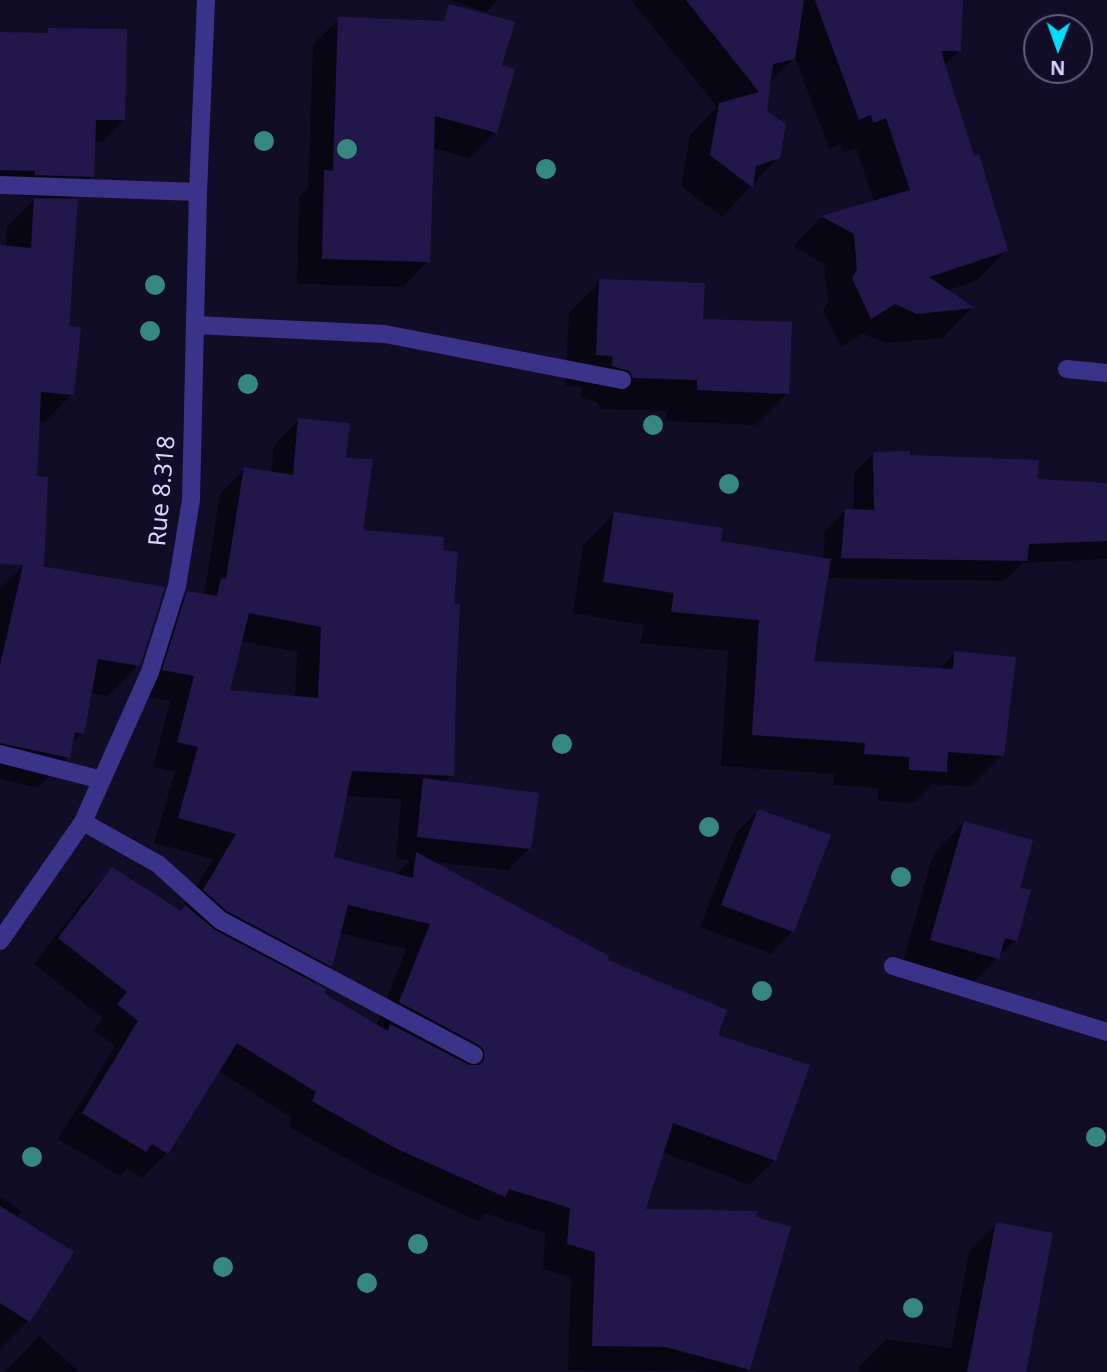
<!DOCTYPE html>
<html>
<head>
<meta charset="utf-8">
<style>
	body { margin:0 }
	#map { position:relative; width:1107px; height:1372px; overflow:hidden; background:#120d27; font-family:"Noto Sans",sans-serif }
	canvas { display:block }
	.north { position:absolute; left:1023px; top:14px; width:70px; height:70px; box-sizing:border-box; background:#120d27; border:2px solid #625c7d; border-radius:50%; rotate:181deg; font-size:19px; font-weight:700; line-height:28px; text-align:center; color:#d9d2ff }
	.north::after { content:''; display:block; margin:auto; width:24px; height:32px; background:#00defd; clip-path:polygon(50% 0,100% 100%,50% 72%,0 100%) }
</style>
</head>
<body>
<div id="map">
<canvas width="1107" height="1372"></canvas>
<div class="north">N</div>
</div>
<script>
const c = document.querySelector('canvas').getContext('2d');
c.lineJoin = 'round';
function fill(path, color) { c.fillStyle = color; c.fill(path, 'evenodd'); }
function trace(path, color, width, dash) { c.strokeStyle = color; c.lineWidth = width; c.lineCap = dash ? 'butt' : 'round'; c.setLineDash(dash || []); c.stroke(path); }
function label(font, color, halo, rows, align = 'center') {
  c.font = font + ' "Noto Sans",sans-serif'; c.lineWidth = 5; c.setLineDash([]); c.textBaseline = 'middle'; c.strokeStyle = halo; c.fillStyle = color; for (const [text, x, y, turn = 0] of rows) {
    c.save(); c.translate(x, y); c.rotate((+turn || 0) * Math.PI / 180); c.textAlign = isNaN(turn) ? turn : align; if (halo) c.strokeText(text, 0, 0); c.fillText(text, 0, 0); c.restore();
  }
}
fill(new Path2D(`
	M 449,0 L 498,0 L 486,12 Z
	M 631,0 L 961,0 L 959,51 L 944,66 L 973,158 L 1006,251 L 976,281 L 946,291 L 972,308 L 943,338 L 886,343 L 863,334 L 841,347 L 823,310 L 828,302 L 824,264 L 793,246 L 822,217 L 874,202 L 856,148 L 843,152 L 840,144 L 829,149 L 795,57 L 769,83 L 766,112 L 779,157 L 722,217 L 681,186 L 690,135 L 717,107 Z
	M 339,19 L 500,67 L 495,132 L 469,158 L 432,148 L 428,261 L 403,287 L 297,284 L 299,198 L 308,188 L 313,44 Z
	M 48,30 L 124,120 L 102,142 L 93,142 L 92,176 L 67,201 L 67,327 L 72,394 L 45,422 L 38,421 L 0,550 L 0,247 L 6,248 L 7,227 L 37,197 L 14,196 L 14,192 L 0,192 L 0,34 L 43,35 Z
	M 600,281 L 701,321 L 788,393 L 756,425 L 666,421 L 666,411 L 601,409 L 597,402 L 581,398 L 582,387 L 565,386 L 569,313 Z
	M 299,420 L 344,459 L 361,531 L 442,552 L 452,605 L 452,775 L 445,782 L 530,848 L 508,870 L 432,862 L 605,961 L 716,1036 L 774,1160 L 749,1185 L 662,1152 L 643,1211 L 749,1369 L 746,1372 L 568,1370 L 571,1277 L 543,1269 L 545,1233 L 486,1214 L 478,1221 L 370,1172 L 288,1126 L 292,1118 L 218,1071 L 167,1153 L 142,1178 L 127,1169 L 120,1176 L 58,1139 L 115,1046 L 93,1030 L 103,1018 L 34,964 L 88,894 L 113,869 L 180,912 L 213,859 L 154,843 L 175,772 L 153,767 L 170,701 L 139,695 L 163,618 L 188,593 L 204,596 L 220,494 L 245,469 L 271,473 L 274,445 ZM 240,641 L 297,652 L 295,697 L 228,692 ZM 345,796 L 401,799 L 396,859 L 410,860 L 395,875 L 332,858 ZM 339,933 L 406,949 L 376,1026 L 323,995 L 312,984 L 331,966 Z
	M 874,453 L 908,457 L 1035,481 L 1107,484 L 1107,559 L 1023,563 L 1005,581 L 826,578 L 812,662 L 939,670 L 955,653 L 1002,755 L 970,787 L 933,784 L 914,803 L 878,801 L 878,788 L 833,785 L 834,774 L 721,766 L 728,651 L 640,643 L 644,625 L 573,613 L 583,545 L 614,513 L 719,543 L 823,559 L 825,531 L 845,511 L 854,511 L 854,473 Z
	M 24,565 L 138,665 L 108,696 L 90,693 L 82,733 L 71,745 L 68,757 L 38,788 L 0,779 L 0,589 Z
	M 758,811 L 793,931 L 771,954 L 700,927 L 736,833 Z
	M 964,822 L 1018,889 L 1015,940 L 966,990 L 900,972 L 933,854 Z
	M 0,1196 L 21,1211 L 16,1218 L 29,1320 L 0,1349 Z
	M 997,1224 L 1024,1372 L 859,1372 L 859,1367 L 887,1339 L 951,1348 L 969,1252 Z
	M 39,1336 L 80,1372 L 4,1372 Z`), '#0007');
fill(new Path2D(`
	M 686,0 L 804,0 L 795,59 L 773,64 L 767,111 L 786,124 L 780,158 L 756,166 L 753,188 L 710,155 L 719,103 L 759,92 Z
	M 815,0 L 963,0 L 961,51 L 941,51 L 974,156 L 979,154 L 1008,251 L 929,277 L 975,308 L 917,314 L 895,304 L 871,319 L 852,278 L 857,270 L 854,234 L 821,216 L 910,190 L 886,118 L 873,123 L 871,115 L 859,120 Z
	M 449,4 L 515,22 L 502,65 L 515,69 L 497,133 L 435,116 L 430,262 L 322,259 L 324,170 L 333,171 L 338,17 L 444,21 Z
	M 48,28 L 127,29 L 125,120 L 96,120 L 94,177 L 35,175 L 35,171 L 0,170 L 0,32 L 47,33 Z
	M 34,198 L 78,199 L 69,326 L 81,327 L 74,395 L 41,392 L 37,476 L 48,477 L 44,566 L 40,566 L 165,587 L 140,666 L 98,659 L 84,734 L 75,732 L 70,758 L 0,743 L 0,666 L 23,565 L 0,564 L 0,245 L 31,248 Z
	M 599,279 L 705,283 L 703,319 L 792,322 L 789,394 L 697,390 L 697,380 L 633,378 L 629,371 L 612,366 L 613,356 L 596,355 Z
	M 298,418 L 350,423 L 346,458 L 373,459 L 363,530 L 444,537 L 443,550 L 458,552 L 454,604 L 460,604 L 456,687 L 454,776 L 352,771 L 334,857 L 413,878 L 416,852 L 609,956 L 608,960 L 727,1010 L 718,1035 L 810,1065 L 776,1161 L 673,1123 L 646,1209 L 758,1211 L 756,1217 L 791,1227 L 750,1370 L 666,1347 L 592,1346 L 595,1252 L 567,1244 L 570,1208 L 509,1189 L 505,1197 L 395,1148 L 312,1101 L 316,1092 L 237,1043 L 168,1154 L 152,1144 L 146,1152 L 82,1113 L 138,1021 L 117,1004 L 127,992 L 58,938 L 112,867 L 181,911 L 185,905 L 215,930 L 326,989 L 325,994 L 388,1031 L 390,1024 L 469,1065 L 479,1065 L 484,1060 L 484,1050 L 479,1045 L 399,1002 L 430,924 L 348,905 L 332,967 L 227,911 L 203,890 L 236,834 L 178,818 L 198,747 L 177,742 L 194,676 L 162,670 L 187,591 L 217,596 L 221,578 L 226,579 L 244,467 L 293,475 ZM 249,613 L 321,627 L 318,698 L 230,690 Z
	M 910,451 L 910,455 L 1039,460 L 1037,479 L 1107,483 L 1107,541 L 1029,544 L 1027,561 L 841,558 L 845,509 L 874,510 L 873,452 Z
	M 614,512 L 723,528 L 721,541 L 831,559 L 814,661 L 953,669 L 954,651 L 1016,657 L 1004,756 L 948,752 L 947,772 L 909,770 L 909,757 L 864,754 L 865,743 L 752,735 L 759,620 L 671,612 L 674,593 L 603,582 Z
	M 423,778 L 539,793 L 531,849 L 417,837 Z
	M 758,809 L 831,835 L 794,932 L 721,905 Z
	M 964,821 L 1033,840 L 1020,888 L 1031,890 L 1017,941 L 1005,938 L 999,959 L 930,940 Z
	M 0,1206 L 74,1252 L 30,1322 L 0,1303 Z
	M 996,1222 L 1053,1233 L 1026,1372 L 967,1372 Z`), '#22174a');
trace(new Path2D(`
	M 0,185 L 198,192
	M 195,325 L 385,334 L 622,380
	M 1067,369 L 1107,373
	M 0,754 L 102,780
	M 83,822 L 158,864 L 220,920 L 474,1055
	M 0,941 L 83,822 L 150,672 L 177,586 L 191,500 L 198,192 L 206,0
	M 893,966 L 1107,1032`), '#39338a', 18);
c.fillStyle = '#368780';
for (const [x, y] of [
	[264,141],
	[347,149],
	[546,169],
	[155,285],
	[150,331],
	[248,384],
	[653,425],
	[729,484],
	[562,744],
	[709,827],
	[901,877],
	[762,991],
	[1096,1137],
	[32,1157],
	[418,1244],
	[223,1267],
	[367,1283],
	[913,1308]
]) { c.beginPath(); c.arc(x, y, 10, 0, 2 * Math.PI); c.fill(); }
label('24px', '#d9d2ff', '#120d27', [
	["Rue 8.318",163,491,-85]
]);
</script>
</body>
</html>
